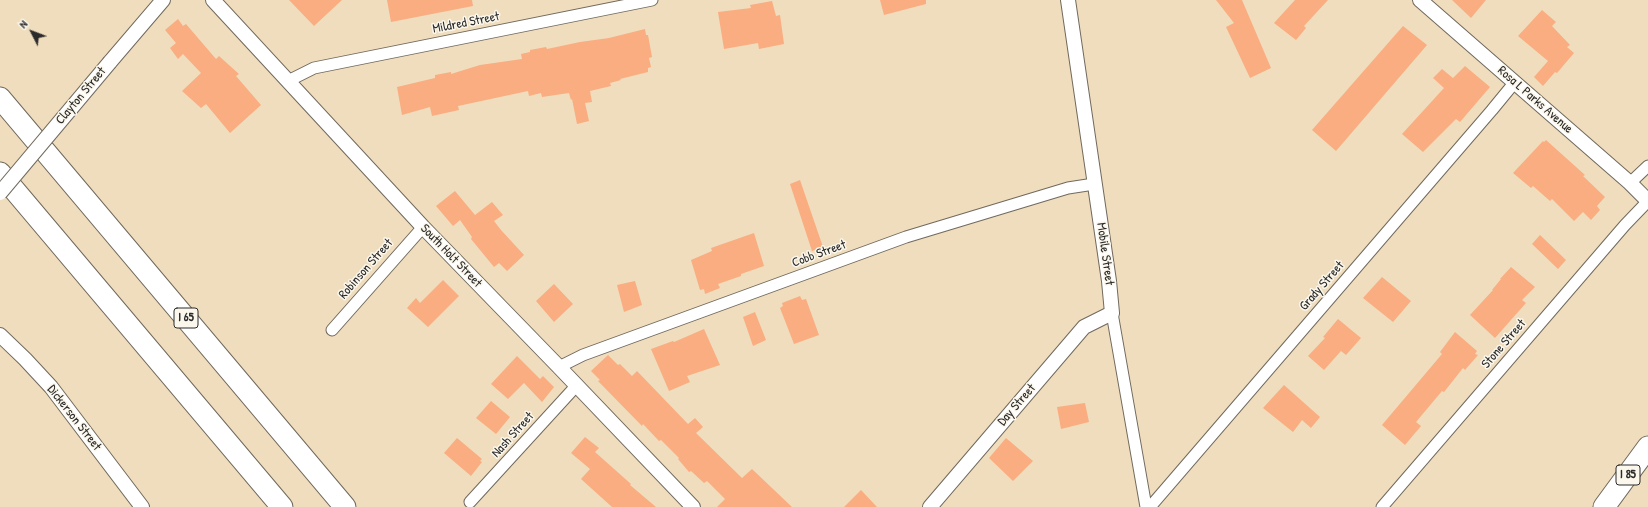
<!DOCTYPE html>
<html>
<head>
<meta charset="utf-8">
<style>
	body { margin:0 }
	#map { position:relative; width:1648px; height:507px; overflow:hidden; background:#f0ddbd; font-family:"Patrick Hand",sans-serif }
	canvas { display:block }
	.north { position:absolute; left:12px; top:12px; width:40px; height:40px; -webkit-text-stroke:3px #fbf7ec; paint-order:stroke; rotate:312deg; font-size:11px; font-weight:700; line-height:16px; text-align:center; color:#2b2b2b }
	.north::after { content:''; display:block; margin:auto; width:14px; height:18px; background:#2b2b2b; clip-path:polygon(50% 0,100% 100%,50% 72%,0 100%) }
</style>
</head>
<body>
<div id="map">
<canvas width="1648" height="507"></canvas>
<div class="north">N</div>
</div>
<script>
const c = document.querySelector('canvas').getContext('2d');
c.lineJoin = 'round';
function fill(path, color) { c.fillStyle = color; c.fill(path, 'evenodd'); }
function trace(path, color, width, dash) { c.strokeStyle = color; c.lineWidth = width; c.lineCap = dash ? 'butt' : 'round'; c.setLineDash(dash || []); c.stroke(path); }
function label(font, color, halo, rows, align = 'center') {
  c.font = font + ' "Patrick Hand",sans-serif'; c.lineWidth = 3; c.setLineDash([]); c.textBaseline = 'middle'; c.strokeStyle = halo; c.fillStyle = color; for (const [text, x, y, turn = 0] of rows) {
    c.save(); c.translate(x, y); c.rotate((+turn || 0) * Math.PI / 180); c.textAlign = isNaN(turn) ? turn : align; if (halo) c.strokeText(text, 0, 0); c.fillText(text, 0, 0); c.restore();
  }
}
fill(new Path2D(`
	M 289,0 L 342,0 L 314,26 Z
	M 387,0 L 472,0 L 473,6 L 391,22 Z
	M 880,0 L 926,0 L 926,4 L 884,15 Z
	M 1216,0 L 1242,0 L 1271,68 L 1250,78 L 1226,27 L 1234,23 Z
	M 1295,0 L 1328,0 L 1304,26 L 1306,28 L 1296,40 L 1274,23 Z
	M 1452,0 L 1486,0 L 1471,18 Z
	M 772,1 L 776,16 L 780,15 L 784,44 L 759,49 L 758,43 L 724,49 L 718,12 L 751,8 L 750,5 Z
	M 1542,10 L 1556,22 L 1552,26 L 1570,45 L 1567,47 L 1574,53 L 1557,73 L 1555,72 L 1543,86 L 1534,77 L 1548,61 L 1518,36 Z
	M 178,19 L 183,26 L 186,24 L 216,59 L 219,56 L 239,74 L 236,76 L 261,105 L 230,133 L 206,104 L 201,108 L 182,91 L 201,73 L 183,54 L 178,59 L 170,48 L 176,43 L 165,30 Z
	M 1403,26 L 1427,45 L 1336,151 L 1312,130 Z
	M 645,29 L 646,35 L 648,35 L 652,57 L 649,58 L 651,67 L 648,68 L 648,72 L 620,79 L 621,80 L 610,83 L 611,86 L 590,91 L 592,102 L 585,103 L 589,121 L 577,124 L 572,99 L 571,100 L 569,93 L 542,97 L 541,93 L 529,96 L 528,91 L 458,106 L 459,110 L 432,116 L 430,107 L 402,115 L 397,87 L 435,78 L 435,75 L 451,72 L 451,74 L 480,65 L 522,59 L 521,54 L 530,52 L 530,50 L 546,47 L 547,49 L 580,42 L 609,38 Z
	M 1465,66 L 1490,87 L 1460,122 L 1456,119 L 1423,152 L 1402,134 L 1444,88 L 1433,78 L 1442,69 L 1453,78 Z
	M 1546,140 L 1585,175 L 1583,176 L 1605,197 L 1597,206 L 1600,210 L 1591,220 L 1583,212 L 1574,221 L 1552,199 L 1550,201 L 1533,186 L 1531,188 L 1513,173 L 1543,141 L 1544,142 Z
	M 800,180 L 823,247 L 812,251 L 790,184 Z
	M 455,191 L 475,215 L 492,202 L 503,215 L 494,221 L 501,230 L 524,255 L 507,271 L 499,263 L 494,267 L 471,239 L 472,237 L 460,220 L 453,226 L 436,206 Z
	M 754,233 L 764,266 L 741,274 L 741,276 L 718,284 L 720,288 L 705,294 L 704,289 L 700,290 L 691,260 L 712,251 L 711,248 Z
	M 1540,235 L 1566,260 L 1558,269 L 1532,244 Z
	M 1511,267 L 1535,287 L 1522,300 L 1526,303 L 1495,338 L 1470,315 L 1493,290 L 1492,290 L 1501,279 L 1500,279 Z
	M 1382,277 L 1411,301 L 1393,322 L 1363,298 Z
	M 443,280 L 459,296 L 428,327 L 407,308 L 416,298 L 420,303 Z
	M 635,281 L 642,305 L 624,312 L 617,285 Z
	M 554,284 L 573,304 L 554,322 L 536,301 Z
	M 800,296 L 802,300 L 806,299 L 819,335 L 794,344 L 780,308 L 783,306 L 782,303 Z
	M 755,312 L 766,340 L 753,346 L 743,317 Z
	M 1338,319 L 1361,338 L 1346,355 L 1341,351 L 1324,370 L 1308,356 L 1325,338 L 1323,337 Z
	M 704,329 L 720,365 L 687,376 L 690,382 L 669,391 L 651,349 L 673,341 L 674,342 Z
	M 1455,332 L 1477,351 L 1475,354 L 1478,355 L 1465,370 L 1463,368 L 1444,392 L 1442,391 L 1416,422 L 1421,426 L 1405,445 L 1382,425 L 1442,354 L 1440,352 Z
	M 608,355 L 618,365 L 620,364 L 632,376 L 637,371 L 688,424 L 695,418 L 703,427 L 696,433 L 742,478 L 752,469 L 792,507 L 717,507 L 725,499 L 707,481 L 704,483 L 691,471 L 689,472 L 678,459 L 679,458 L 661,440 L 659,441 L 643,424 L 642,426 L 598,381 L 600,380 L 591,371 Z
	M 517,356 L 540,379 L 543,376 L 554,387 L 542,402 L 524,383 L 508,399 L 491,384 Z
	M 1284,385 L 1320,417 L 1311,428 L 1302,420 L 1293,432 L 1263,408 Z
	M 491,401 L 510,417 L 496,434 L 476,418 Z
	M 1085,403 L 1089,422 L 1061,429 L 1057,407 Z
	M 585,437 L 599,448 L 595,452 L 631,484 L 630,485 L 656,507 L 612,507 L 581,479 L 590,469 L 571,453 Z
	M 457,438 L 482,459 L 480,461 L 482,462 L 471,476 L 444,453 Z
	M 1006,438 L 1033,461 L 1013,481 L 989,458 Z
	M 861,490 L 877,507 L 844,507 Z`), '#f9ad81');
const minor = new Path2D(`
	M 288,81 L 314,68 L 652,0
	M 1630,183 L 1648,166
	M 1112,313 L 1146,507
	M 332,330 L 423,227
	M 559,367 L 583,355 L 906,237 L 1068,188 L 1094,184
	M 470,502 L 577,385
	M 1150,507 L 1492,110 L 1515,82
	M 1382,507 L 1625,225 L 1648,201`);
const tertiary = new Path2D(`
	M 213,0 L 423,227 L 559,367 L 693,507
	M 1420,0 L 1630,183 L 1648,201
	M 110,62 L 163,0
	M 0,335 L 25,359 L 51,387 L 142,507
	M 930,507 L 1084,327 L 1112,313 L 1109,281 L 1068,0`);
const motorway = new Path2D(`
	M 0,98 L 345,507
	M 0,173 L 282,507
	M 1604,507 L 1648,447`);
trace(minor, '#70695e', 13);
trace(tertiary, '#70695e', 16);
trace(motorway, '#70695e', 23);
trace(minor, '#fff', 11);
trace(tertiary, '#fff', 14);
trace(motorway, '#fff', 21);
const tertiaryBridge = new Path2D(`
	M 0,193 L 110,62`);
trace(tertiaryBridge, '#70695e', 16, []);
trace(tertiaryBridge, '#fff', 14);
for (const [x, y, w] of [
	[186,318,24],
	[1628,475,24]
]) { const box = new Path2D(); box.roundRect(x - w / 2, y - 10, w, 20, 3); c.fillStyle = '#fbf7ec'; c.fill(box); trace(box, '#2b2b2b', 1); }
label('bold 12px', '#2b2b2b', null, [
	["I 65",186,318],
	["I 85",1628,475]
]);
label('13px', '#2b2b2b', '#fbf7ec', [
	["Mildred Street",466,23,-11],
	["Clayton Street",81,96,-50],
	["Rosa L Parks Avenue",1535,100,41],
	["Cobb Street",819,254,-20],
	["Mobile Street",1105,254,82],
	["South Holt Street",451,256,46],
	["Robinson Street",366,269,-49],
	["Grady Street",1322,286,-49],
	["Stone Street",1504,344,-49],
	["Day Street",1017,405,-49],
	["Dickerson Street",74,418,52],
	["Nash Street",513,435,-48]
]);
</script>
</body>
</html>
